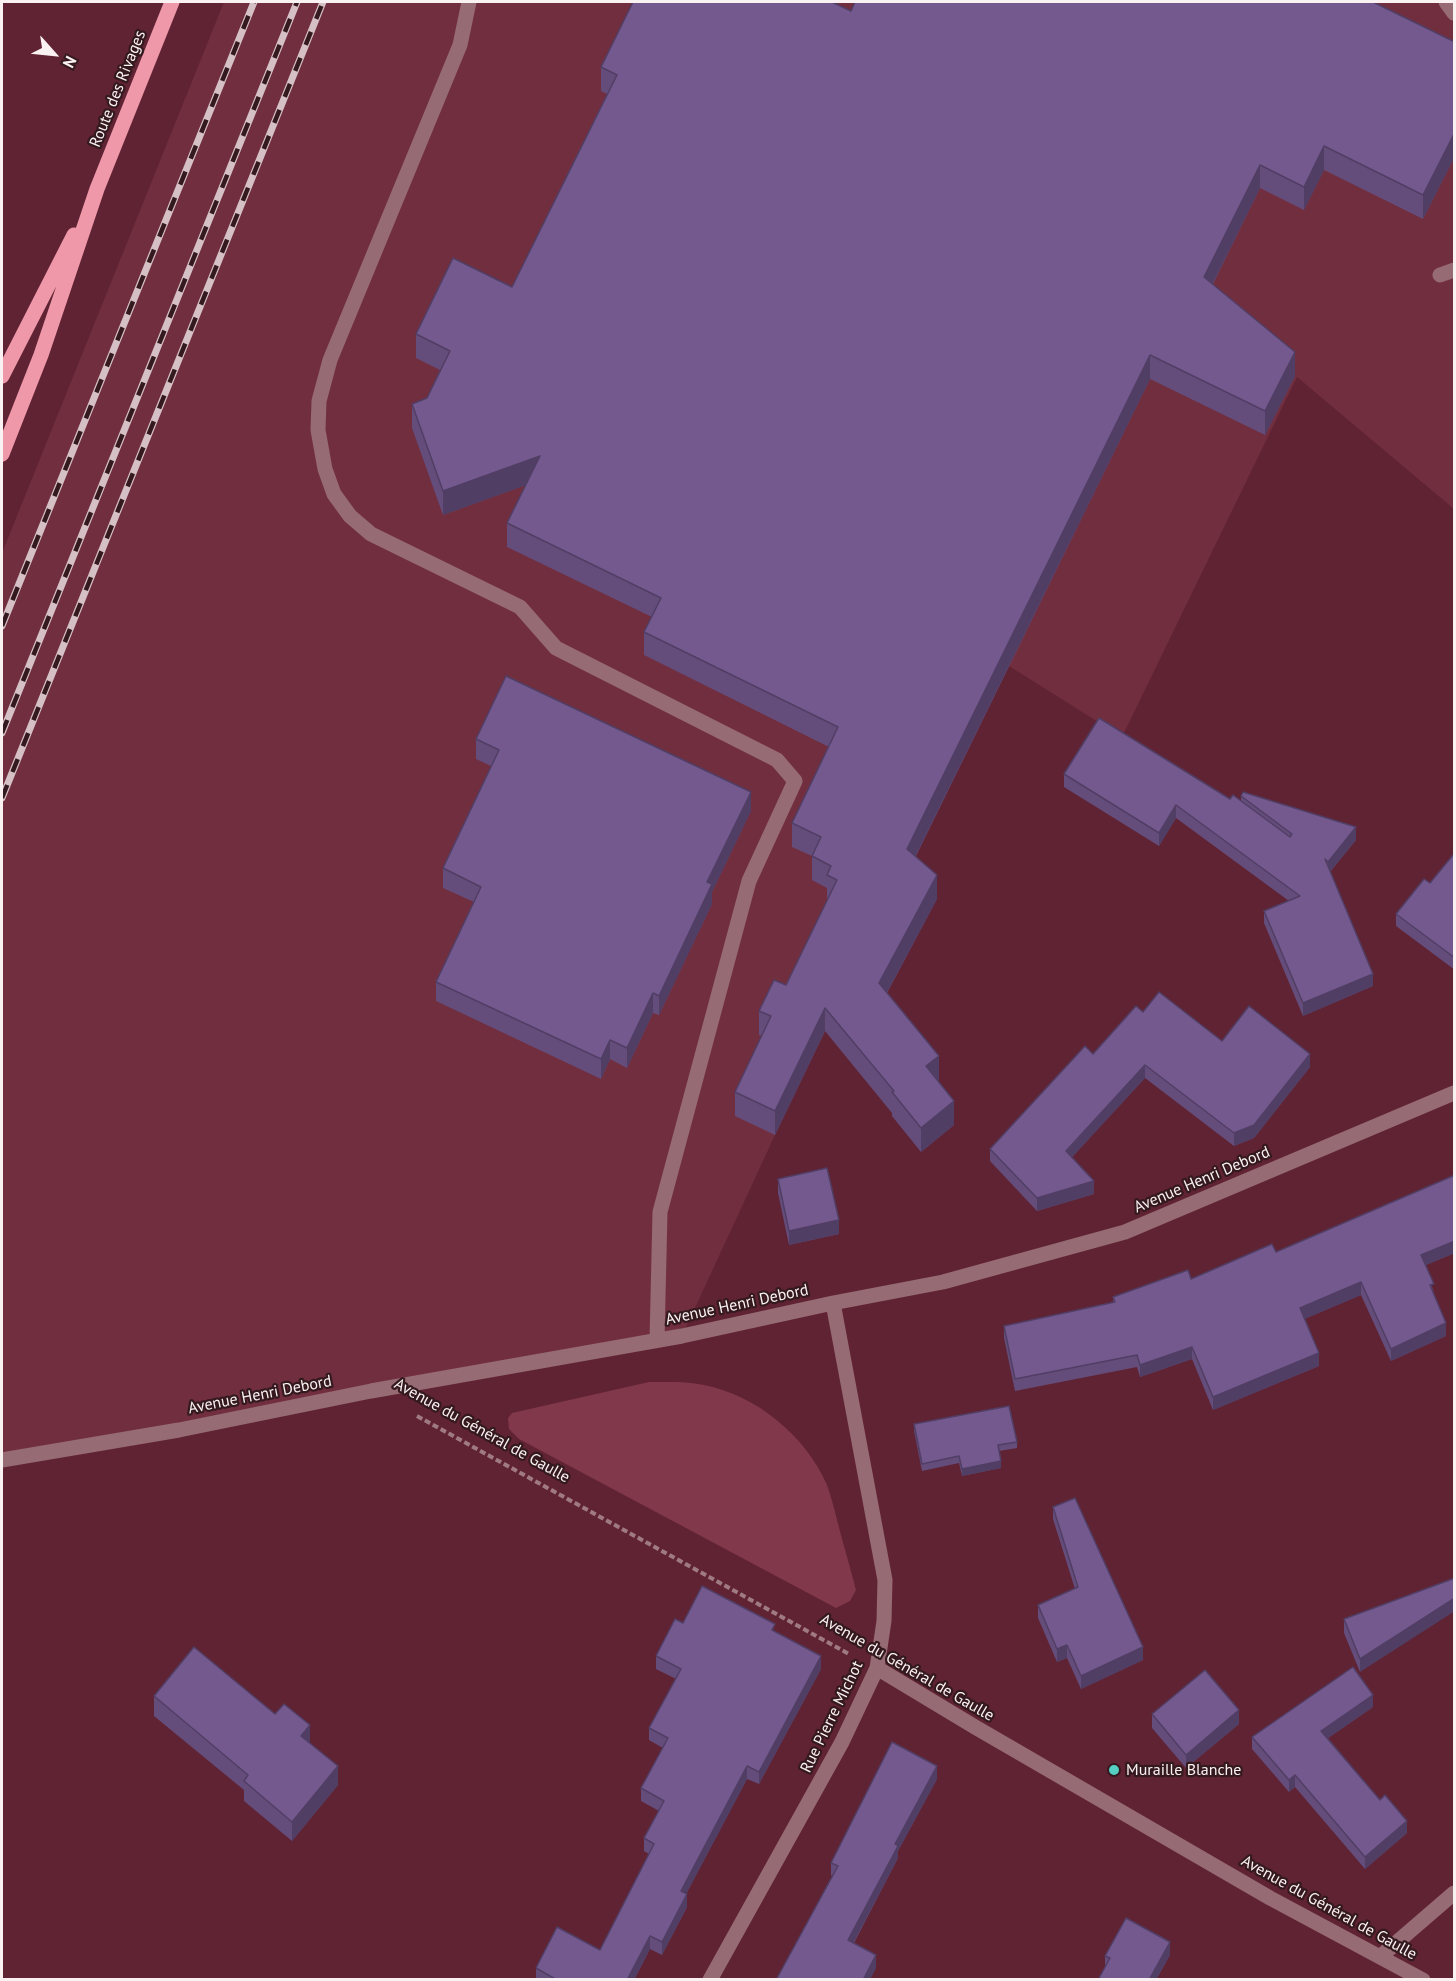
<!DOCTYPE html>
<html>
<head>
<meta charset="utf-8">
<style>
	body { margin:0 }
	#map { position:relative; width:1456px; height:1981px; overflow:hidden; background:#602333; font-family:"PT Sans",sans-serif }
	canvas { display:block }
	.frame { position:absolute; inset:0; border:3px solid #f9f1f2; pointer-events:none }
	.north { position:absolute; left:24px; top:24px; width:60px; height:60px; -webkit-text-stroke:4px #34191f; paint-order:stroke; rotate:117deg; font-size:16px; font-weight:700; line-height:24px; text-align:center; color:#f9f1f2 }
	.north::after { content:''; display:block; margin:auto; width:21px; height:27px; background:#f9f1f2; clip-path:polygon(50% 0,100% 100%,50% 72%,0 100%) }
</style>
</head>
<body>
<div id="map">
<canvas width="1456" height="1981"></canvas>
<div class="frame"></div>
<div class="north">N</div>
</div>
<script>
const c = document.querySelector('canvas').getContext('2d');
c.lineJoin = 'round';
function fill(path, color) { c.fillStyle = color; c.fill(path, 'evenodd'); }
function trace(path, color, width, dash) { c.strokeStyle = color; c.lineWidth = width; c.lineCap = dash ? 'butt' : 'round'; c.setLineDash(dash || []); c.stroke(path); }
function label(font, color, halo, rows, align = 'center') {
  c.font = font + ' "PT Sans",sans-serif'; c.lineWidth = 4.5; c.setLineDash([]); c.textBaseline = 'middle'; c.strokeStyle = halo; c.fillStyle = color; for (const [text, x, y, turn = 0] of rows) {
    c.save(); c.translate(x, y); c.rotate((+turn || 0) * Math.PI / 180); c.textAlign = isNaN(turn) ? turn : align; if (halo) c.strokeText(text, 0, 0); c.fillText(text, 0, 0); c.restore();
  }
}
fill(new Path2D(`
	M 224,2 L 1454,2 L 1454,509 L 1297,377 L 1122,737 L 1009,666 L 910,856 L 775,1135 L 682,1336 L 2,1459 L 2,553 Z`), '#712e3f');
fill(new Path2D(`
	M 649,1382 C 667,1382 686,1381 704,1385 C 756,1395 806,1436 827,1485 C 831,1496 834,1508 837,1520 C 843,1543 850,1567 856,1590 L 850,1601 L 836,1608 L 519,1439 L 509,1429 L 508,1418 L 512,1413 Z`), '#81384a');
trace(new Path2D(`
	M 417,1416 L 849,1654`), '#a07a83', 4, [6, 3]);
trace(new Path2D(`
	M 469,2 L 460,45 L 330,360 L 319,401 L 318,430 L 325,469 L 334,494 L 350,516 L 371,534 L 520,607 L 556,648 L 777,760 L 795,781 L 749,881 L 660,1212 L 657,1340
	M 1446,2 L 1454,13
	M 1440,275 L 1454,270
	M 2,1460 L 179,1430 L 371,1391 L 682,1336 L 833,1303 L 943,1282 L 1125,1232 L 1454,1093
	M 877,1668 L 975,1727 L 1270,1898 L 1423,1980
	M 1381,1956 L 1454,1893
	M 710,1980 L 842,1742 L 877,1668 L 884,1621 L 885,1580 L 833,1303`), '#966b73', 15);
trace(new Path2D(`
	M 2,376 L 74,235
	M 2,454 L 41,355 L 97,189 L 172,2`), '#ee98aa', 15);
const rail = new Path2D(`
	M 2,626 L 254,2
	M 2,733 L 297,2
	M 2,798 L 323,2`);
trace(rail, '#d5c0c5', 7);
trace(rail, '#34191f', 4.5, [14]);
fill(new Path2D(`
	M 851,11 L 1455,42 L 1455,156 L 1423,219 L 1324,170 L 1304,210 L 1260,188 L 1213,284 L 1295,376 L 1265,435 L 1150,379 L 916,856 L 937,899 L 887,993 L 939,1080 L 938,1081 L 954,1125 L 921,1152 L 892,1116 L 892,1113 L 825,1031 L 775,1135 L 735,1116 L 735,1092 L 762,1036 L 759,1035 L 759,1011 L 786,985 L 828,899 L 827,899 L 827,888 L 812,880 L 812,856 L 792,847 L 792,823 L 829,747 L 644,655 L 644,632 L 652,617 L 507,547 L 507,523 L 526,485 L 443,515 L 412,428 L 412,404 L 427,398 L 440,370 L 416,358 L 416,334 L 512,287 L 607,94 L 601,91 L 601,67 Z
	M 476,739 L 751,811 L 712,892 L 712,904 L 659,1015 L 653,1013 L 627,1068 L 610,1059 L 601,1079 L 436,1001 L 436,982 L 474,902 L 443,888 L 443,868 L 491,766 L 476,759 Z
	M 1064,774 L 1241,801 L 1241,796 L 1356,840 L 1330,872 L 1373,986 L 1303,1016 L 1264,923 L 1264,911 L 1289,901 L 1176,818 L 1159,846 L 1064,787 Z
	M 1455,855 L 1455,970 L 1396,926 L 1396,914 L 1430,883 Z
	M 1143,1012 L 1222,1041 L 1310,1067 L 1254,1138 L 1234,1146 L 1145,1078 L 1072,1157 L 1094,1194 L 1037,1211 L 990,1161 L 990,1149 Z
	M 1455,1175 L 1455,1253 L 1426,1265 L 1446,1336 L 1391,1361 L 1361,1295 L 1304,1319 L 1319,1366 L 1213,1410 L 1192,1359 L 1140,1377 L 1137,1367 L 1015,1391 L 1004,1338 L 1004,1326 L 1113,1302 L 1113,1297 L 1191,1279 L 1276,1252 Z
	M 778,1179 L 839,1234 L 789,1245 L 778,1193 Z
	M 914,1424 L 1017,1442 L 1017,1448 L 999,1451 L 1001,1468 L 962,1476 L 959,1463 L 922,1471 L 914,1431 Z
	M 1053,1507 L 1143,1660 L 1081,1689 L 1067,1658 L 1057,1662 L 1038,1618 L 1038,1605 L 1075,1589 L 1053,1519 Z
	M 1455,1578 L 1360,1672 L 1344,1633 L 1344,1619 Z
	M 683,1623 L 775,1632 L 821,1669 L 759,1784 L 747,1779 L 686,1894 L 687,1907 L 662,1955 L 650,1949 L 634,1980 L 536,1980 L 536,1968 L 600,1950 L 649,1854 L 644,1851 L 644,1838 L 659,1811 L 641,1801 L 641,1788 L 663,1748 L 649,1740 L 649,1728 L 676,1679 L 656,1669 L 656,1656 Z
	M 154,1696 L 310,1743 L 338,1785 L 292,1841 L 244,1801 L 244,1790 L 154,1716 Z
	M 1373,1707 L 1328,1738 L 1407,1833 L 1365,1869 L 1295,1787 L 1289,1792 L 1252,1749 L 1252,1737 Z
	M 1152,1714 L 1239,1724 L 1186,1768 L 1152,1728 Z
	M 937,1779 L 898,1851 L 898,1858 L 854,1943 L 876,1968 L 776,1980 L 832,1876 L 831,1875 L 831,1863 Z
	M 1170,1955 L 1156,1980 L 1098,1980 L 1105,1967 L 1105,1956 Z`), '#644d7b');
fill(new Path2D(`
	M 1455,132 L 1455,156 L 1423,219 L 1423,195 Z
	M 1324,146 L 1324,170 L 1304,210 L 1304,187 Z
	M 1260,165 L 1260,188 L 1204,301 L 1204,277 Z
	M 1295,352 L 1295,376 L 1265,435 L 1265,411 Z
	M 1150,355 L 1150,379 L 907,873 L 907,849 Z
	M 540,456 L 540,480 L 443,515 L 443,491 Z
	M 751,792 L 751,811 L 712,892 L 712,904 L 659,1015 L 659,996 L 707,882 Z
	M 1176,805 L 1176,818 L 1159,846 L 1159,833 Z
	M 1356,827 L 1356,840 L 1328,874 L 1328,862 Z
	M 937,875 L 937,899 L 879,1007 L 879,983 Z
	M 1373,974 L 1373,986 L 1303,1016 L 1303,1003 Z
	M 653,993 L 653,1013 L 627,1068 L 627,1048 Z
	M 825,1008 L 825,1031 L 775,1135 L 775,1111 Z
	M 610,1040 L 610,1059 L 601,1079 L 601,1059 Z
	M 1310,1054 L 1310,1067 L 1254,1138 L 1234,1146 L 1234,1133 Z
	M 939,1056 L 939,1080 L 926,1090 L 926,1066 Z
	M 1145,1065 L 1145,1078 L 1066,1164 L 1066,1151 Z
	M 954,1101 L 954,1125 L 921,1152 L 921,1128 Z
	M 1094,1181 L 1094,1194 L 1037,1211 L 1037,1198 Z
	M 839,1220 L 839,1234 L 789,1245 L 789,1231 Z
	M 1455,1241 L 1455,1253 L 1421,1267 L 1421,1255 Z
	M 1361,1282 L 1361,1295 L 1300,1321 L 1300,1308 Z
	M 1446,1323 L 1446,1336 L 1391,1361 L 1391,1349 Z
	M 1192,1347 L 1192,1359 L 1140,1377 L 1140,1365 Z
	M 1319,1353 L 1319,1366 L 1213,1410 L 1213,1397 Z
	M 1001,1461 L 1001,1468 L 962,1476 L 962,1469 Z
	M 1455,1598 L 1455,1611 L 1360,1672 L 1360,1659 Z
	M 1067,1645 L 1067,1658 L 1057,1662 L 1057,1649 Z
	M 1143,1647 L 1143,1660 L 1081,1689 L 1081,1676 Z
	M 821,1656 L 821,1669 L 759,1784 L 759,1772 Z
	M 1373,1695 L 1373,1707 L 1321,1743 L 1321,1731 Z
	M 1239,1710 L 1239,1724 L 1186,1768 L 1186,1755 Z
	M 310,1725 L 310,1745 L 301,1736 Z
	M 338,1766 L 338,1785 L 292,1841 L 292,1822 Z
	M 747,1766 L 747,1779 L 681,1904 L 681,1891 Z
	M 937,1766 L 937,1779 L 898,1851 L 898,1858 L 848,1953 L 848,1940 L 895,1844 Z
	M 1295,1775 L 1295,1787 L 1289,1792 L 1289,1780 Z
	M 1407,1821 L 1407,1833 L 1365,1869 L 1365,1857 Z
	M 687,1894 L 687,1907 L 662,1955 L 662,1942 Z
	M 650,1936 L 650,1949 L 634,1980 L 627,1980 Z
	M 1170,1942 L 1170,1955 L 1156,1980 L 1149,1980 Z
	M 876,1955 L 876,1968 L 870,1980 L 863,1980 Z`), '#513e64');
const building = new Path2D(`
	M 633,2 L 832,2 L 851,11 L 855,2 L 1373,2 L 1455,42 L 1455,132 L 1423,195 L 1324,146 L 1304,187 L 1260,165 L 1204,277 L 1295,352 L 1265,411 L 1150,355 L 907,849 L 937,875 L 879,983 L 939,1056 L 926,1066 L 954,1101 L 921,1128 L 892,1092 L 894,1091 L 825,1008 L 775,1111 L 735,1092 L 771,1016 L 759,1011 L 774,980 L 786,985 L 837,880 L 827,875 L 831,866 L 812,856 L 821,837 L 792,823 L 838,727 L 644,632 L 661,598 L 507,523 L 540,456 L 443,491 L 412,404 L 427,398 L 450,351 L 416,334 L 453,258 L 512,287 L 617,75 L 601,67 Z
	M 506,676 L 751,792 L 707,882 L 712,884 L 659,996 L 653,993 L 627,1048 L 610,1040 L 601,1059 L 436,982 L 481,887 L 443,868 L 499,750 L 476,739 Z
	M 1099,718 L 1230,799 L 1233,795 L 1290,837 L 1292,834 L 1241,796 L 1243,792 L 1356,827 L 1328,862 L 1325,859 L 1373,974 L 1303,1003 L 1264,911 L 1300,896 L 1176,805 L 1159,833 L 1064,774 Z
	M 1453,855 L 1455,855 L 1455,958 L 1396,914 L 1424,879 L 1430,883 Z
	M 1159,992 L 1222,1041 L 1249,1006 L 1310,1054 L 1254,1125 L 1234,1133 L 1145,1065 L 1066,1151 L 1094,1181 L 1037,1198 L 990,1149 L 1085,1046 L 1093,1054 L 1136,1006 L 1143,1012 Z
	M 827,1168 L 839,1220 L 789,1231 L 778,1179 Z
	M 1455,1175 L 1455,1241 L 1421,1255 L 1434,1284 L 1430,1285 L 1446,1323 L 1391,1349 L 1361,1282 L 1300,1308 L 1319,1353 L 1213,1397 L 1192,1347 L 1140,1365 L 1137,1355 L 1015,1379 L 1004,1326 L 1115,1302 L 1113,1297 L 1188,1270 L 1191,1279 L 1272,1244 L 1276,1252 Z
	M 1009,1406 L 1017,1442 L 998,1445 L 1001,1461 L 962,1469 L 959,1456 L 922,1464 L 914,1424 Z
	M 1075,1498 L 1143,1647 L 1081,1676 L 1067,1645 L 1057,1649 L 1038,1605 L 1078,1587 L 1053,1507 Z
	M 1455,1578 L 1455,1598 L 1360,1659 L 1344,1619 Z
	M 702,1586 L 775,1624 L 772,1630 L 821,1656 L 759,1772 L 747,1766 L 681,1891 L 687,1894 L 662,1942 L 650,1936 L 627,1980 L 557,1980 L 536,1968 L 557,1927 L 600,1950 L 654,1844 L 644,1838 L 664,1801 L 641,1788 L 668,1738 L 649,1728 L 681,1669 L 656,1656 L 675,1619 L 683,1623 Z
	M 194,1647 L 275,1714 L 284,1704 L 310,1725 L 301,1736 L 338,1766 L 292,1822 L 244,1781 L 248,1775 L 154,1696 Z
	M 1353,1667 L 1373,1695 L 1321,1731 L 1380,1800 L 1385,1795 L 1407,1821 L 1365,1857 L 1295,1775 L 1289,1780 L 1252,1737 Z
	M 1205,1670 L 1239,1710 L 1186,1755 L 1152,1714 Z
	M 892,1742 L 937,1766 L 895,1844 L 898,1846 L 848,1940 L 876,1955 L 863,1980 L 776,1980 L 838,1866 L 831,1863 Z
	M 1126,1918 L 1170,1942 L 1149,1980 L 1098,1980 L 1110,1958 L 1105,1956 Z`);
fill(building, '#74598f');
trace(building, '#513e64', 1.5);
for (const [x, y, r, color] of [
	[1114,1770,6,"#56cec2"]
]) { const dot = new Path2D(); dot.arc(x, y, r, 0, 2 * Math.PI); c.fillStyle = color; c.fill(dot); trace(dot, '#34191f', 2); }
label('16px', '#f9f1f2', '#34191f', [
	["Route des Rivages",118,89,-68],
	["Avenue Henri Debord",1202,1180,-23],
	["Avenue Henri Debord",737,1305,-12],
	["Avenue Henri Debord",260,1395,-11],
	["Avenue du Général de Gaulle",482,1431,29],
	["Avenue du Général de Gaulle",907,1668,30],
	["Rue Pierre Michot",832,1717,-64],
	["Avenue du Général de Gaulle",1329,1908,29]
]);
label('16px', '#f9f1f2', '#34191f', [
	["Muraille Blanche",1126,1770]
], 'left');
</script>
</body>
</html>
